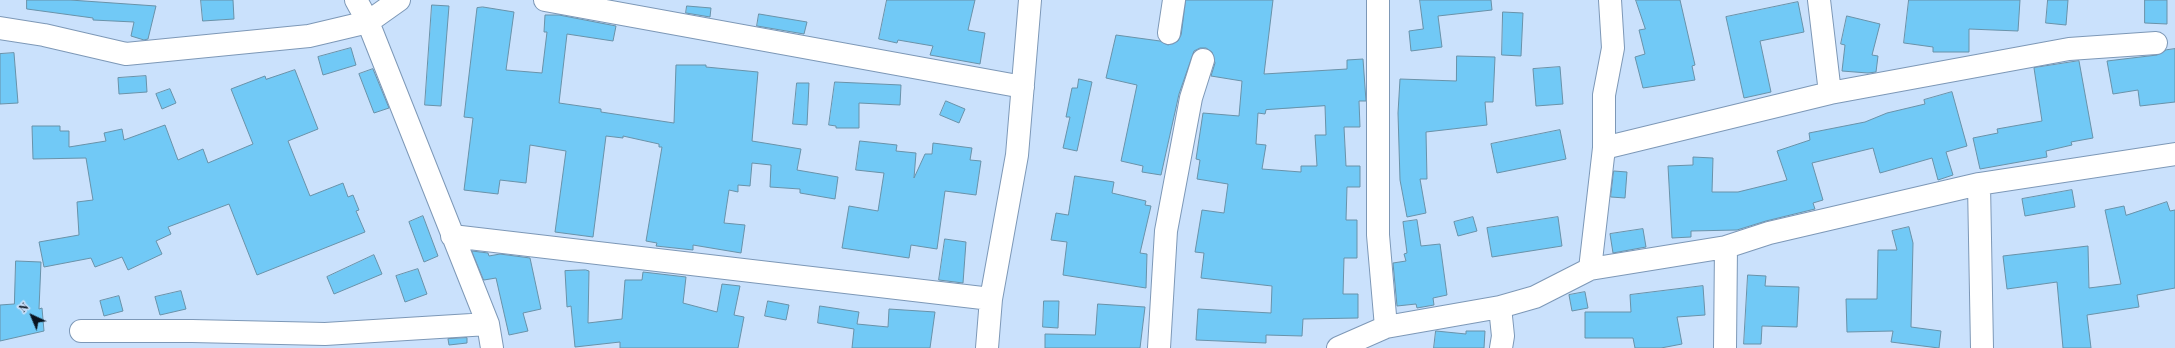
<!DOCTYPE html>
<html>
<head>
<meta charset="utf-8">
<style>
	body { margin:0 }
	#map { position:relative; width:2175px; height:348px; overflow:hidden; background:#cae1fc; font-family:"Playfair Display",serif }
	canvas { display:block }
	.north { position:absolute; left:12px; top:296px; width:40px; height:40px; -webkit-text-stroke:3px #cae1fc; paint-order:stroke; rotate:316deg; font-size:11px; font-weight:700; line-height:16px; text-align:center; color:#09131f }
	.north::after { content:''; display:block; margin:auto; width:14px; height:18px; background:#09131f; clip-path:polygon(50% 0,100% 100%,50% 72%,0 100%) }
</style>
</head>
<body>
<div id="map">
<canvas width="2175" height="348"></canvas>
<div class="north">N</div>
</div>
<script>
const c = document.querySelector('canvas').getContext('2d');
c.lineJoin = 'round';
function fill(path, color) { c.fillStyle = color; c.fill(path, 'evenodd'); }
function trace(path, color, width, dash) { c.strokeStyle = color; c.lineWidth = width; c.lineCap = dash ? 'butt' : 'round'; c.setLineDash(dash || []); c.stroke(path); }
const building = new Path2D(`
	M 27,0 L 70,0 L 156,6 L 148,39 L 144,40 L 131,36 L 134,22 L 93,20 L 93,18 L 27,9 Z
	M 201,0 L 233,0 L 234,19 L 203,21 Z
	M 887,0 L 975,0 L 968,30 L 985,33 L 980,64 L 930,55 L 933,46 L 898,40 L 897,43 L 879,39 Z
	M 1186,0 L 1273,0 L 1264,74 L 1347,69 L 1347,60 L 1363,59 L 1366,101 L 1359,101 L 1360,127 L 1344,127 L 1346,166 L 1360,166 L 1360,187 L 1347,187 L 1346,220 L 1357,220 L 1357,258 L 1344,258 L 1343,294 L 1358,294 L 1358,318 L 1303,319 L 1302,336 L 1266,335 L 1266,343 L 1196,340 L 1198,309 L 1271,313 L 1272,286 L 1201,278 L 1204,253 L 1195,252 L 1202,210 L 1224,213 L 1228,184 L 1197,179 L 1200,160 L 1196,159 L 1203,113 L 1239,116 L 1242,81 L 1211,76 L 1215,63 L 1212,52 L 1206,48 L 1200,48 L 1194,51 L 1179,94 L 1161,175 L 1142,172 L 1143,166 L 1121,161 L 1137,85 L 1106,78 L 1116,35 L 1160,41 L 1168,45 L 1178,41 L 1181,35 ZM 1325,106 L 1326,135 L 1315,135 L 1317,166 L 1301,166 L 1301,172 L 1262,169 L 1266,145 L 1256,144 L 1258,113 L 1265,114 L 1266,110 Z
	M 1420,0 L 1491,0 L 1492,10 L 1438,16 L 1442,47 L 1411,51 L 1409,31 L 1423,29 Z
	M 1636,0 L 1680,0 L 1695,65 L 1692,66 L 1695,80 L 1643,88 L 1635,57 L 1645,54 L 1639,30 L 1645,29 Z
	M 1909,0 L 2020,0 L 2018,31 L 1969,29 L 1969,52 L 1933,52 L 1933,47 L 1904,43 Z
	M 2048,0 L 2068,0 L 2066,25 L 2046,23 Z
	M 2145,0 L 2167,0 L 2167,24 L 2145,23 Z
	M 1798,2 L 1804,32 L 1760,41 L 1771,92 L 1744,98 L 1726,17 Z
	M 432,5 L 449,6 L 441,106 L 425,105 Z
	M 687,6 L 711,8 L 710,17 L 686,13 Z
	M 483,7 L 514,12 L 506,70 L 542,73 L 547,32 L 544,32 L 545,15 L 559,15 L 616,26 L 613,41 L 567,34 L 559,103 L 601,109 L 601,112 L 674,123 L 676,65 L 706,65 L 706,67 L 758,72 L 752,141 L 801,149 L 797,170 L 838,177 L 835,199 L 800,193 L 800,189 L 770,187 L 771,165 L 752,163 L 750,186 L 738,185 L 738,192 L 729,190 L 724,223 L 745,225 L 741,253 L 693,245 L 693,250 L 656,246 L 657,243 L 646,241 L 662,147 L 659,147 L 659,144 L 623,136 L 623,138 L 606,136 L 593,237 L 555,232 L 566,151 L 530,145 L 526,183 L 500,180 L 498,194 L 464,190 L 473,118 L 464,117 L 477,8 Z
	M 1503,12 L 1523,13 L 1521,56 L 1502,55 Z
	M 759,14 L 807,22 L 804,34 L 757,26 Z
	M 1847,16 L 1880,24 L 1872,55 L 1878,56 L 1876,72 L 1868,73 L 1842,71 L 1845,45 L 1841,44 Z
	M 351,48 L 356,65 L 323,75 L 318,57 Z
	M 2175,49 L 2175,102 L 2140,106 L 2138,90 L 2113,94 L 2107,61 L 2157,55 L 2166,50 Z
	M 14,53 L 18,103 L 0,104 L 0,54 Z
	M 1457,56 L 1495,57 L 1493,102 L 1485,102 L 1487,125 L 1426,132 L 1427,179 L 1420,179 L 1426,213 L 1407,217 L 1400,180 L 1398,113 L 1400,79 L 1456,81 Z
	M 2079,61 L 2093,138 L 2071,142 L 2072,145 L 2046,151 L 2047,157 L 1980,169 L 1973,138 L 1998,133 L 1997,129 L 2042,121 L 2034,68 Z
	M 1560,67 L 1563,104 L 1536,106 L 1533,69 Z
	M 373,69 L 389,108 L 374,113 L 359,74 Z
	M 295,70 L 318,129 L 288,141 L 310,196 L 343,183 L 348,197 L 353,195 L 359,210 L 356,211 L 365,232 L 257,275 L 229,204 L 168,227 L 171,234 L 156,241 L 162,254 L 128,270 L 122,257 L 95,267 L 91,258 L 44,267 L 39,242 L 79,235 L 77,202 L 93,200 L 86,158 L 33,159 L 32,126 L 60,126 L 60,131 L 69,131 L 69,147 L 106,141 L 104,133 L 122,129 L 124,140 L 165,125 L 178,160 L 203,149 L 208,163 L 253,144 L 231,89 L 265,76 L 266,79 Z
	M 146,76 L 147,92 L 119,94 L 118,78 Z
	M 1079,79 L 1092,82 L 1077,151 L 1063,148 L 1070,117 L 1066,117 L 1072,88 L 1077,88 Z
	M 835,82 L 901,85 L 900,105 L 859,103 L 859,128 L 836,128 L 836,126 L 829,125 Z
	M 797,83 L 809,83 L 807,125 L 793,124 Z
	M 170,89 L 176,103 L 162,109 L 156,94 Z
	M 1952,92 L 1967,146 L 1946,152 L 1953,175 L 1938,180 L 1932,158 L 1880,173 L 1873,148 L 1812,163 L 1823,200 L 1813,203 L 1815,209 L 1766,221 L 1737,230 L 1691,231 L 1691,237 L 1672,238 L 1668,166 L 1693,165 L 1693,157 L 1713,158 L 1712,192 L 1738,192 L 1787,180 L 1777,151 L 1810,140 L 1809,133 L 1865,122 L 1887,113 L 1925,104 L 1924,100 Z
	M 946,101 L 965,109 L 959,123 L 940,115 Z
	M 1560,130 L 1566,159 L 1497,173 L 1491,144 Z
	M 860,141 L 897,145 L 896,151 L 916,153 L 914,178 L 925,154 L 932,154 L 933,143 L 972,148 L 970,160 L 981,161 L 976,195 L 945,191 L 937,249 L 911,245 L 909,258 L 842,248 L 849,206 L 878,211 L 884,173 L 856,170 Z
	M 1614,171 L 1627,172 L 1625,198 L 1611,197 Z
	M 1075,176 L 1114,182 L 1112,193 L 1146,201 L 1145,205 L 1151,206 L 1140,253 L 1147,254 L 1146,288 L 1063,275 L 1067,242 L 1051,240 L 1056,213 L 1068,215 Z
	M 2072,190 L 2075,207 L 2025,216 L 2022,199 Z
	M 2167,202 L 2170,211 L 2175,210 L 2175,288 L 2137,295 L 2139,307 L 2087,315 L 2091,348 L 2063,348 L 2057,282 L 2007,289 L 2003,256 L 2088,246 L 2089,288 L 2121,284 L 2105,210 L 2124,206 L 2126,215 Z
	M 423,216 L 438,256 L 424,262 L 409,222 Z
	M 1473,217 L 1477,231 L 1458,236 L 1454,222 Z
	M 1558,217 L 1562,246 L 1492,257 L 1487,228 Z
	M 1417,220 L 1421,246 L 1440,244 L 1447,295 L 1433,298 L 1434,305 L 1417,308 L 1416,304 L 1397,306 L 1393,263 L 1406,261 L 1404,254 L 1407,253 L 1403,222 Z
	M 1909,227 L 1913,243 L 1911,327 L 1941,331 L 1939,348 L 1891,342 L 1893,331 L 1847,332 L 1846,299 L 1877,299 L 1878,250 L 1897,250 L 1892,231 Z
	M 1643,229 L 1646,247 L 1613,253 L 1610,234 Z
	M 945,239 L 966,242 L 963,283 L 939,280 Z
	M 472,251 L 488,253 L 489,256 L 500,254 L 530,258 L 541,309 L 523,313 L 528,331 L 509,335 L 496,278 L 484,280 Z
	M 374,255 L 382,274 L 334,294 L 327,277 Z
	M 16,261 L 41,262 L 39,309 L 42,308 L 44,331 L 0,341 L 0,305 L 14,304 Z
	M 418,269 L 427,294 L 405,302 L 396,276 Z
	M 586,270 L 589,271 L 588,323 L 622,319 L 625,280 L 642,280 L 643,272 L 686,277 L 683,303 L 717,312 L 722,284 L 740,286 L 734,315 L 744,317 L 738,348 L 620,348 L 620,342 L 575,347 L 571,306 L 567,307 L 565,271 Z
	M 1748,275 L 1766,276 L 1765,286 L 1799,287 L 1797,327 L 1762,326 L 1761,344 L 1744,344 Z
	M 1703,286 L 1705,315 L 1677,317 L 1682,344 L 1661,348 L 1635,348 L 1633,338 L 1585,338 L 1585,312 L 1631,312 L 1630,295 Z
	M 181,291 L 186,309 L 160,315 L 155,297 Z
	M 1585,292 L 1588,308 L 1572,311 L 1569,295 Z
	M 119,296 L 123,311 L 104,316 L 100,301 Z
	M 768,301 L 789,305 L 786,320 L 765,316 Z
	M 1044,301 L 1059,301 L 1058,328 L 1043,327 Z
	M 1098,304 L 1145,307 L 1140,348 L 1045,348 L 1045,334 L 1095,335 Z
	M 820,306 L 859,312 L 857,324 L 888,327 L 889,309 L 935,312 L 930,348 L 852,348 L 854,329 L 818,323 Z
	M 1436,331 L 1466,334 L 1466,331 L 1485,331 L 1484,348 L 1434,348 Z
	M 467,338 L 467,343 L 449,345 L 448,339 Z`);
fill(building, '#71c9f6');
trace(building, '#6992a9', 1);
const minor = new Path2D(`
	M 356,0 L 368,22 L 488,324 L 492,348
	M 545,0 L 1023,87
	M 1378,0 L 1378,235 L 1386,327 L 1500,307
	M 1819,0 L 1830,93
	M 0,28 L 44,35 L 126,54 L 309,36 L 368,22 L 399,0
	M 1169,33 L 1174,0
	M 1604,148 L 1830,93 L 2069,49 L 2156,43
	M 1979,184 L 1982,348
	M 452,236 L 991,299
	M 1590,269 L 1604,148 L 1604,95 L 1613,48 L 1610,0
	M 81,331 L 192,331 L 325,334 L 488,324
	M 987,348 L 991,299 L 1017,155 L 1030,0
	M 1159,348 L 1166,231 L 1191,98 L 1203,60
	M 1338,348 L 1386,327
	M 1501,348 L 1503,336 L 1500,307 L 1535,297 L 1590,269 L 1726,247
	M 1725,348 L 1726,247 L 1769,233 L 1979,184 L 2175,154`);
trace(minor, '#7d98b7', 24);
trace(minor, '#fff', 22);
</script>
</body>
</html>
